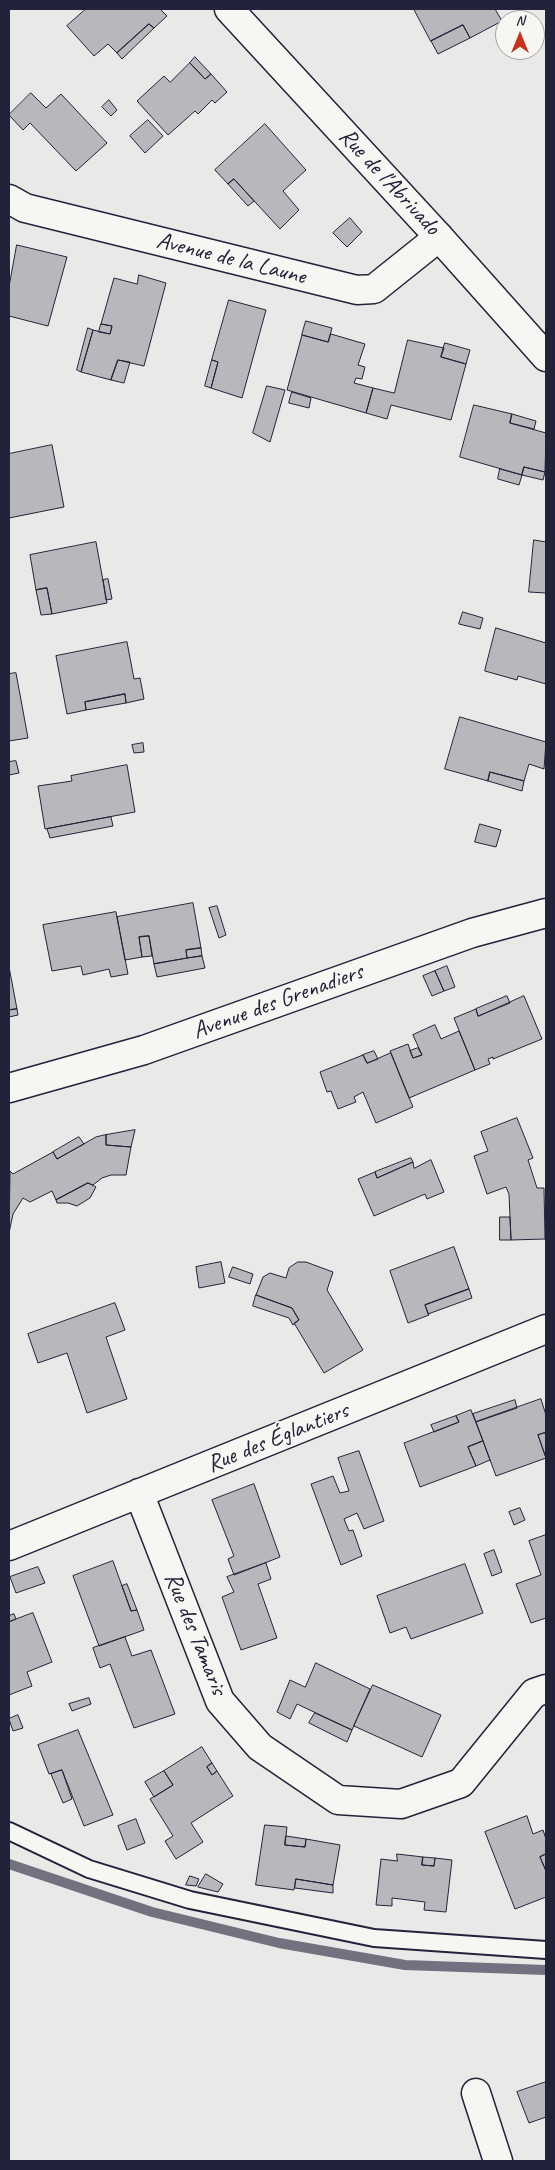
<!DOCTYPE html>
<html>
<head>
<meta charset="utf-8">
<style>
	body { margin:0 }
	#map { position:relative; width:555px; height:2170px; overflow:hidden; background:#e9e9e7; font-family:Caveat,sans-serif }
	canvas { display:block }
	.frame { position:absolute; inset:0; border:10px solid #22223b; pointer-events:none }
	.north { position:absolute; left:495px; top:10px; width:50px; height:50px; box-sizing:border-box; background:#f6f6f2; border:1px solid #a1a1a9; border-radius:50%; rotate:0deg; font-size:14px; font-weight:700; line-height:20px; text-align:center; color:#22223b }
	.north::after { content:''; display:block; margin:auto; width:18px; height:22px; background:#c8321e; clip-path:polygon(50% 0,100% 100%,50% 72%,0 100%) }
</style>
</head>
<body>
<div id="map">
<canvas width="555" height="2170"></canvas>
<div class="frame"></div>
<div class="north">N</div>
</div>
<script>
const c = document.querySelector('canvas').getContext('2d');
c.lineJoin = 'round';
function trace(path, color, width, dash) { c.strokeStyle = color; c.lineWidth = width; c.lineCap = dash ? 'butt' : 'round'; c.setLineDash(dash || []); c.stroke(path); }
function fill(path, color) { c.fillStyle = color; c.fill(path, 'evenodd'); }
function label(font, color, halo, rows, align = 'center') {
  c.font = font + ' Caveat,sans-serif'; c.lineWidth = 4; c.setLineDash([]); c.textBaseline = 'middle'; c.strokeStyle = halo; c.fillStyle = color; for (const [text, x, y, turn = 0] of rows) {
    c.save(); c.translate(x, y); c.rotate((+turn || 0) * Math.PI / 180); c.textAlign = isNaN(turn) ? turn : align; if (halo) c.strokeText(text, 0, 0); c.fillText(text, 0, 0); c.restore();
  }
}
trace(new Path2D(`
	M 9,1864 L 152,1912 L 279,1943 L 405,1965 L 546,1970`), '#71717f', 10);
const building = new Path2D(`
	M 86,9 L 160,9 L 167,16 L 154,28 L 149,24 L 117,53 L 108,44 L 94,56 L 67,26 Z
	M 414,9 L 495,9 L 502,21 L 470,38 L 463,25 L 431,41 Z
	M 149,24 L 154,28 L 122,59 L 117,53 Z
	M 463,25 L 470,38 L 438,54 L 431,41 Z
	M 195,57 L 211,74 L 205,79 L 190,63 Z
	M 190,63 L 205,79 L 211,74 L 227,92 L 215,103 L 212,100 L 198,114 L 195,111 L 168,135 L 137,101 L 164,76 L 170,82 Z
	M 31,93 L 46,108 L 61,94 L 107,143 L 76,171 L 30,123 L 23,130 L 9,115 Z
	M 109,100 L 117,110 L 111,116 L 102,107 Z
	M 148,120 L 163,136 L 145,153 L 130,136 Z
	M 265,124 L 306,170 L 283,191 L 299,210 L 280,229 L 234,179 L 228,184 L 215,170 Z
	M 234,179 L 254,201 L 248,206 L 228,184 Z
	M 350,218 L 362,232 L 347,247 L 333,233 Z
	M 17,245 L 67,257 L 48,326 L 9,316 L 9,287 Z
	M 139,275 L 166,283 L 144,366 L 118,360 L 111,380 L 81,372 L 93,330 L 110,334 L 112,326 L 101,324 L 114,278 L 137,284 Z
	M 229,300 L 266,310 L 242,398 L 211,388 L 218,362 L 212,360 Z
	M 306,321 L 332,328 L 328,342 L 302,335 Z
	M 101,324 L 112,326 L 110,334 L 99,332 Z
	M 88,328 L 93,330 L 81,372 L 77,370 Z
	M 331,334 L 365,344 L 358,365 L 365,367 L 362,379 L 356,378 L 354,383 L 373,388 L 366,413 L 287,390 L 302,335 L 328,342 Z
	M 408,340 L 444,348 L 441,357 L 466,364 L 451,420 L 391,405 L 387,419 L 366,413 L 373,388 L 394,393 Z
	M 445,343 L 470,350 L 466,364 L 441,357 Z
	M 118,360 L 130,362 L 124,383 L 111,380 Z
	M 212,360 L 218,362 L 211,388 L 205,386 Z
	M 267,386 L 285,390 L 270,442 L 253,433 Z
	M 292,392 L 311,398 L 309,408 L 289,403 Z
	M 474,405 L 512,414 L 510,423 L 546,433 L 545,472 L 524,467 L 522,475 L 460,457 Z
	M 512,414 L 536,421 L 534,429 L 510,423 Z
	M 52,445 L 64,507 L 9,518 L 9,454 Z
	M 524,467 L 545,472 L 543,480 L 522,475 Z
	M 500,469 L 522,475 L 519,485 L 498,479 Z
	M 534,540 L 546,542 L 546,593 L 529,592 Z
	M 96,542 L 107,603 L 52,614 L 47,588 L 36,590 L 30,555 Z
	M 108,579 L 112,599 L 106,600 L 103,580 Z
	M 47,588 L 52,614 L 41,615 L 36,590 Z
	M 463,612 L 483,618 L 480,629 L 459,624 Z
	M 496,628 L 546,643 L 546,684 L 518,676 L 517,680 L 485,671 Z
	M 127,642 L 134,679 L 140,678 L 144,699 L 126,703 L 125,694 L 85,702 L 86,710 L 67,714 L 56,656 Z
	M 16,673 L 28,738 L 9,741 L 9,674 Z
	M 125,694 L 126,703 L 86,710 L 85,702 Z
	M 460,717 L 546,742 L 544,769 L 529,764 L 524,781 L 490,772 L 488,781 L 445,769 Z
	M 143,743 L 144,752 L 134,753 L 132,745 Z
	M 16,761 L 19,773 L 9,775 L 9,762 Z
	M 127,765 L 135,812 L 45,829 L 38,786 L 72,781 L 71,776 Z
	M 490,772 L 524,781 L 522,791 L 488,781 Z
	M 111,817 L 113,826 L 50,838 L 47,829 Z
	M 480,824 L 501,830 L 496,847 L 475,842 Z
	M 193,903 L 201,948 L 186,950 L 187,958 L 154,964 L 149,936 L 139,937 L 142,957 L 125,960 L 117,917 Z
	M 217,906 L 226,935 L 219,938 L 209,908 Z
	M 116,912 L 128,974 L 111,977 L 109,969 L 83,975 L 81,966 L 52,971 L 43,925 Z
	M 149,936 L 152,956 L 142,957 L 139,937 Z
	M 201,948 L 202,956 L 187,958 L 186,950 Z
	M 202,956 L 205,968 L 157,977 L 154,964 Z
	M 447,966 L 455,987 L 444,991 L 435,971 Z
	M 9,967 L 17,1009 L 9,1010 Z
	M 435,971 L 444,991 L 432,996 L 423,976 Z
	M 507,996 L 510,1003 L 478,1016 L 476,1009 Z
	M 524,996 L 542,1039 L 493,1059 L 493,1057 L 488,1059 L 490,1064 L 475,1070 L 454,1018 L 476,1009 L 478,1016 Z
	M 17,1009 L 18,1015 L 9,1017 L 9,1010 Z
	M 435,1025 L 441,1039 L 459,1031 L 475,1070 L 409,1098 L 390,1051 L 408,1044 L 413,1058 L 422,1055 L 413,1035 Z
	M 418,1048 L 422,1055 L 413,1058 L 410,1051 Z
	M 374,1051 L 378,1059 L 367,1063 L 363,1055 Z
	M 391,1053 L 413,1107 L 376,1123 L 363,1092 L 354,1097 L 356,1102 L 338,1109 L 331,1091 L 327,1092 L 320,1072 L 363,1055 L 367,1063 Z
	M 517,1118 L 533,1158 L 528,1160 L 537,1188 L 544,1188 L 545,1239 L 511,1240 L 509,1194 L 506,1187 L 487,1194 L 474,1156 L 488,1151 L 481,1132 Z
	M 135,1130 L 131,1147 L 106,1145 L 106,1135 Z
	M 106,1135 L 106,1145 L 131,1147 L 126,1175 L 111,1175 L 102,1178 L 93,1185 L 88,1183 L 56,1200 L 52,1191 L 30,1202 L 23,1198 L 13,1214 L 9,1233 L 10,1171 L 13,1174 L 53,1152 L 57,1159 L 96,1137 Z
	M 79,1137 L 84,1144 L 57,1159 L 53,1152 Z
	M 411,1158 L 413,1162 L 377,1178 L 375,1172 Z
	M 431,1160 L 444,1192 L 427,1199 L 425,1194 L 374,1216 L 358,1179 L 375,1172 L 377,1178 L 413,1162 L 414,1168 Z
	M 88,1183 L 96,1187 L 90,1198 L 77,1206 L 68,1203 L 57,1203 L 56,1200 Z
	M 500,1217 L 510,1217 L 511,1240 L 500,1240 Z
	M 454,1247 L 469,1289 L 425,1305 L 429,1315 L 408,1323 L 390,1271 Z
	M 221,1262 L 225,1283 L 199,1288 L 196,1267 Z
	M 298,1262 L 306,1262 L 333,1272 L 327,1290 L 363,1350 L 324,1373 L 294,1323 L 299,1320 L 292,1308 L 256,1295 L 263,1277 L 270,1273 L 286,1278 L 289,1268 Z
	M 233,1267 L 253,1274 L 250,1284 L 229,1277 Z
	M 469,1289 L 472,1298 L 428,1314 L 425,1305 Z
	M 256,1295 L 292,1308 L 299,1320 L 293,1325 L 289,1318 L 253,1306 Z
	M 115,1303 L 125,1330 L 106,1337 L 127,1399 L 87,1413 L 67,1353 L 38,1363 L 28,1334 Z
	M 541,1399 L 546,1415 L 546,1432 L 538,1435 L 546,1458 L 496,1476 L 476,1422 Z
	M 515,1400 L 517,1408 L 476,1422 L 473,1414 Z
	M 471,1410 L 483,1441 L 468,1447 L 476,1466 L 420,1487 L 404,1443 L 459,1422 L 456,1416 Z
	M 456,1416 L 459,1422 L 434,1432 L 431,1425 Z
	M 545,1433 L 546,1437 L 546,1458 L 538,1435 Z
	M 483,1441 L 490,1460 L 476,1466 L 468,1447 Z
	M 359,1451 L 384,1521 L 364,1529 L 357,1513 L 344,1519 L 349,1531 L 353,1530 L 362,1556 L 341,1565 L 311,1484 L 333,1476 L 340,1493 L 349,1491 L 338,1458 Z
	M 254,1484 L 280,1557 L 234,1575 L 228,1559 L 234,1556 L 212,1500 Z
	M 520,1508 L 525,1520 L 514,1525 L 509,1512 Z
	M 546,1535 L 546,1618 L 531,1623 L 516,1584 L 541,1575 L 529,1541 Z
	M 494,1550 L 502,1572 L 492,1576 L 484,1554 Z
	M 113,1561 L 131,1611 L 137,1610 L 144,1630 L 99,1646 L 73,1576 Z
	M 266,1563 L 271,1579 L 258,1584 L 277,1638 L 241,1650 L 222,1597 L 234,1592 L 227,1577 Z
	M 465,1564 L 483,1613 L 411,1639 L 406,1627 L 390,1633 L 377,1596 Z
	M 38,1567 L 45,1583 L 16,1593 L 10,1577 Z
	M 127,1584 L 137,1610 L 131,1611 L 122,1586 Z
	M 33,1613 L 52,1662 L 27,1672 L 32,1686 L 9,1695 L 9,1622 Z
	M 14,1614 L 16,1619 L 9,1622 L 9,1616 Z
	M 125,1637 L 132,1656 L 151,1650 L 175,1714 L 134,1728 L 110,1664 L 100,1668 L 93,1648 Z
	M 316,1663 L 370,1689 L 352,1730 L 297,1704 L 290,1719 L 277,1712 L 290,1680 L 305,1687 Z
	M 373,1685 L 441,1715 L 422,1757 L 354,1726 Z
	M 89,1698 L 91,1704 L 72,1711 L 69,1704 Z
	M 315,1713 L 352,1730 L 347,1742 L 309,1723 Z
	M 18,1715 L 23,1728 L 13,1731 L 9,1719 Z
	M 78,1730 L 113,1815 L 84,1826 L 62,1770 L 49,1774 L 38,1745 Z
	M 202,1747 L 212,1763 L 207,1767 L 212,1775 L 217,1771 L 233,1796 L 191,1823 L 203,1842 L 176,1859 L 165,1841 L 173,1836 L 150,1799 L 173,1785 L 164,1771 Z
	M 212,1763 L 217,1771 L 212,1775 L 207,1767 Z
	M 62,1770 L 72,1799 L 63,1803 L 51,1774 Z
	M 164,1771 L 173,1785 L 154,1797 L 145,1782 Z
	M 527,1816 L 533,1834 L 543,1830 L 546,1839 L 546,1854 L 540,1857 L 546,1871 L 546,1897 L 515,1909 L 485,1832 Z
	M 136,1819 L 145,1843 L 127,1850 L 118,1826 Z
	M 265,1825 L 287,1827 L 285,1845 L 305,1847 L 306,1839 L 340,1845 L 333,1885 L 296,1879 L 294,1890 L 256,1885 Z
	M 286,1836 L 306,1839 L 305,1847 L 285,1845 Z
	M 397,1854 L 423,1857 L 422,1865 L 434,1866 L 435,1858 L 452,1860 L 446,1912 L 424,1910 L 425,1902 L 392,1898 L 392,1906 L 376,1905 L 381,1859 L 397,1861 Z
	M 546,1854 L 546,1871 L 540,1857 Z
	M 423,1857 L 435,1858 L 434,1866 L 422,1865 Z
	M 206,1874 L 223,1884 L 218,1892 L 198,1887 Z
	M 190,1876 L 199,1879 L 196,1886 L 186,1885 Z
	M 296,1879 L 333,1885 L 333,1893 L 295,1888 Z
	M 546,2082 L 546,2117 L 529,2123 L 517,2092 Z`);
fill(building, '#b8b8bc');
trace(building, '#22223b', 1);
const service = new Path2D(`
	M 9,1831 L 89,1869 L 190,1900 L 374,1938 L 546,1950`);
const minor = new Path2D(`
	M 9,199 L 25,208 L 357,290 L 374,289 L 439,237
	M 9,1088 L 144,1050 L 472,933 L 546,913
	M 139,1493 L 220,1701 L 260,1747 L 338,1800 L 401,1804 L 461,1783 L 534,1693 L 546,1689
	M 9,1546 L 546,1329
	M 476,2093 L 498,2161`);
const tertiary = new Path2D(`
	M 229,9 L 439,237 L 546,357`);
trace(service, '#22223b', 20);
trace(minor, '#22223b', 31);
trace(tertiary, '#22223b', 31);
trace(service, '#f6f6f2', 16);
trace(minor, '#f6f6f2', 28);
trace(tertiary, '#f6f6f2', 28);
label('24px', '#22223b', '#f6f6f2', [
	["Rue de l'Abrivado",389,182,47],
	["Avenue de la Laune",231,259,14],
	["Avenue des Grenadiers",278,1002,-20],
	["Rue des Églantiers",278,1438,-22],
	["Rue des Tamaris",195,1634,68]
]);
</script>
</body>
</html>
